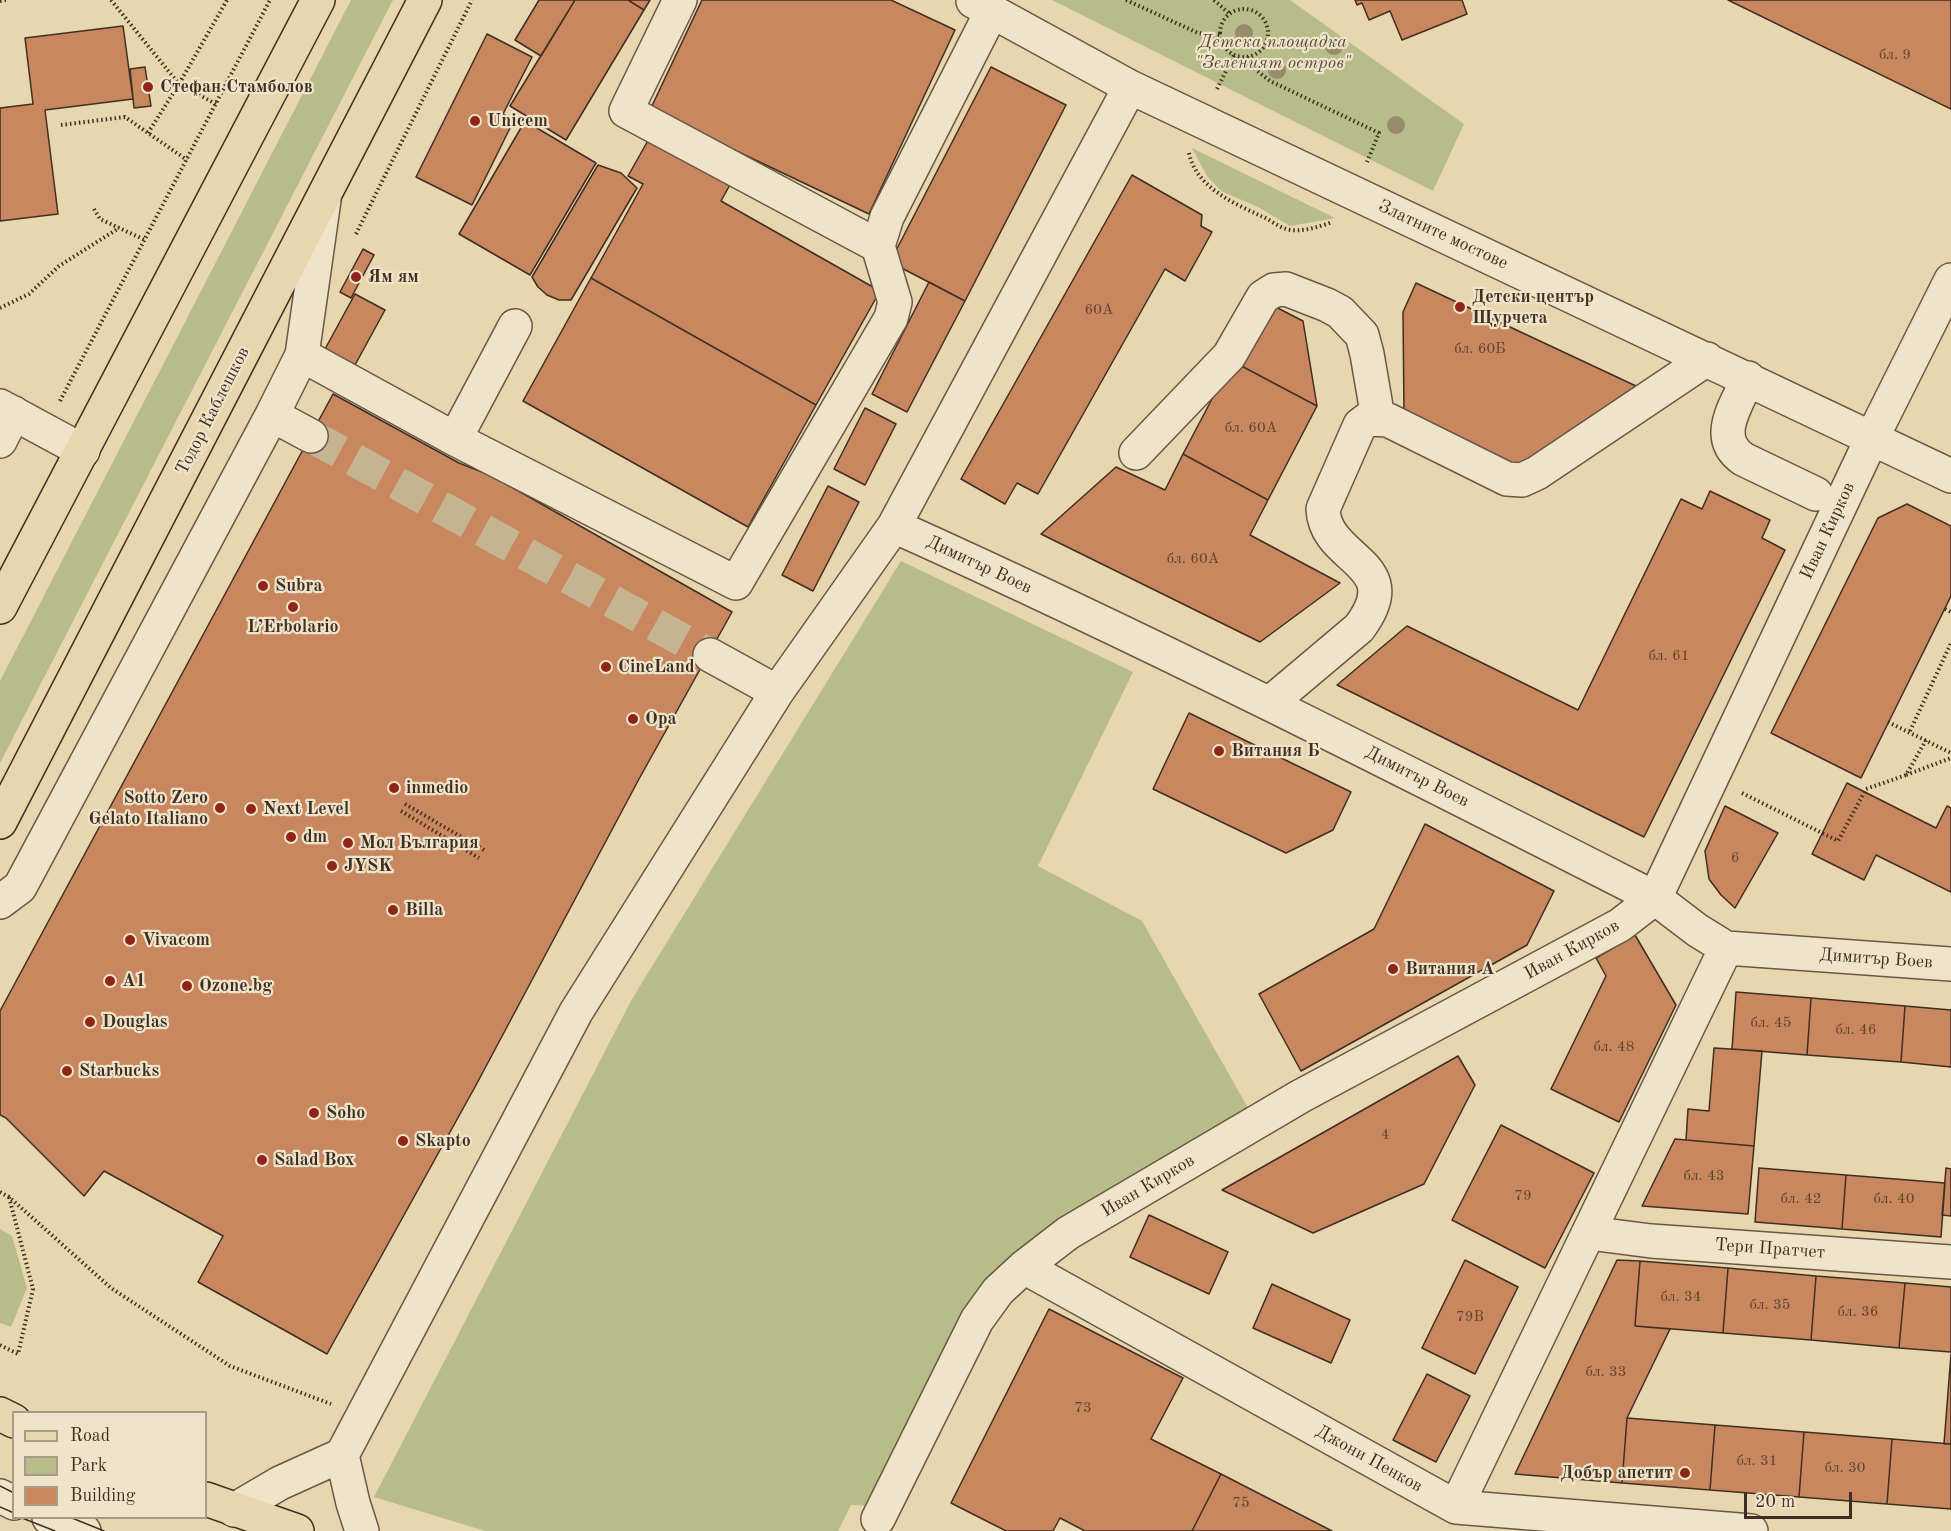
<!DOCTYPE html>
<html>
<head>
<meta charset="utf-8">
<style>
	body { margin:0 }
	#map { position:relative; width:1951px; height:1531px; overflow:hidden; background:#e7d6ae; font-family:"Old Standard TT",serif }
	canvas { display:block }
	.legend { position:absolute; left:12px; top:1411px; width:195px; height:108px; box-sizing:border-box; background:#efe4ca; border:2px solid #a99b87; margin:0; padding:8px 10px; list-style:none; font-size:18px; color:#3f2e22 }
	.legend li { display:flex; align-items:center; gap:12px; height:30px }
	.legend b { width:30px; border:2px solid #a99b87 }
	.scale { position:absolute; left:1744px; top:1492px; width:108px; height:27px; box-sizing:border-box; border:3px solid #3f2e22; border-top:0; padding-left:8px; font-size:18px; line-height:21px; white-space:nowrap; color:#3f2e22; -webkit-text-stroke:4px #efe4ca; paint-order:stroke }
</style>
</head>
<body>
<div id="map">
<canvas width="1951" height="1531"></canvas>
<ul class="legend">
<li><b style="height:8px;background:#e7d6ae"></b>Road</li>
<li><b style="height:16px;background:#b7bd89"></b>Park</li>
<li><b style="height:16px;background:#c8875e"></b>Building</li>
</ul>
<div class="scale">20 m</div>
</div>
<script>
const c = document.querySelector('canvas').getContext('2d');
c.lineJoin = 'round';
function fill(path, color) { c.fillStyle = color; c.fill(path, 'evenodd'); }
function trace(path, color, width, dash) { c.strokeStyle = color; c.lineWidth = width; c.lineCap = dash ? 'butt' : 'round'; c.setLineDash(dash || []); c.stroke(path); }
function label(font, color, halo, rows, align = 'center') {
  c.font = font + ' "Old Standard TT",serif'; c.lineWidth = 4.5; c.setLineDash([]); c.textBaseline = 'middle'; c.strokeStyle = halo; c.fillStyle = color; for (const [text, x, y, turn = 0] of rows) {
    c.save(); c.translate(x, y); c.rotate((+turn || 0) * Math.PI / 180); c.textAlign = isNaN(turn) ? turn : align; if (halo) c.strokeText(text, 0, 0); c.fillText(text, 0, 0); c.restore();
  }
}
fill(new Path2D(`
	M 351,0 L 393,0 L 0,763 L 0,681 Z
	M 1052,0 L 1290,0 L 1464,124 L 1433,191 Z
	M 1192,148 L 1335,218 L 1290,226 L 1258,207 L 1221,191 L 1207,176 Z
	M 901,561 L 1133,672 L 1038,866 L 1142,921 L 1252,1115 L 1035,1238 L 979,1289 L 873,1506 L 851,1505 L 838,1531 L 485,1531 L 374,1497 L 632,999 Z
	M 0,1229 L 12,1236 L 27,1288 L 11,1327 L 0,1323 Z`), '#b7bd89');
const building = new Path2D(`
	M 539,0 L 575,0 L 541,56 L 515,40 Z
	M 575,0 L 628,0 L 644,10 L 566,140 L 510,106 Z
	M 628,0 L 650,0 L 644,10 Z
	M 702,0 L 891,0 L 955,30 L 869,214 L 650,110 Z
	M 1355,0 L 1462,0 L 1467,14 L 1402,40 L 1390,11 L 1369,20 L 1362,3 L 1357,5 Z
	M 1728,0 L 1951,0 L 1951,109 Z
	M 123,26 L 133,99 L 45,110 L 58,214 L 0,221 L 0,108 L 33,104 L 25,38 Z
	M 487,34 L 532,57 L 503,114 L 514,120 L 472,205 L 416,177 Z
	M 145,67 L 151,106 L 134,108 L 130,69 Z
	M 991,67 L 1066,105 L 965,301 L 890,262 Z
	M 525,121 L 596,163 L 530,275 L 459,234 Z
	M 650,137 L 731,183 L 721,201 L 880,291 L 816,405 L 591,278 L 643,184 L 628,176 Z
	M 598,165 L 621,173 L 637,188 L 571,300 L 559,300 L 547,295 L 538,287 L 532,277 Z
	M 1132,175 L 1202,215 L 1201,226 L 1212,232 L 1185,281 L 1165,269 L 1038,494 L 1017,483 L 1005,504 L 961,479 Z
	M 363,249 L 374,255 L 351,298 L 340,292 Z
	M 591,278 L 816,405 L 748,527 L 523,401 Z
	M 929,282 L 965,301 L 907,412 L 872,394 Z
	M 1416,283 L 1636,386 L 1517,466 L 1404,414 L 1403,312 Z
	M 355,294 L 385,310 L 355,365 L 325,349 Z
	M 1264,301 L 1303,321 L 1317,406 L 1232,361 Z
	M 1232,361 L 1317,406 L 1268,500 L 1183,454 Z
	M 333,394 L 459,463 L 492,476 L 732,612 L 639,779 L 475,1087 L 327,1354 L 198,1282 L 223,1236 L 104,1171 L 84,1196 L 6,1118 L 0,1115 L 0,1011 Z
	M 865,408 L 896,424 L 865,485 L 834,469 Z
	M 1183,454 L 1268,500 L 1250,535 L 1340,583 L 1260,642 L 1041,534 L 1116,467 L 1165,490 Z
	M 828,486 L 859,502 L 813,591 L 782,575 Z
	M 1710,491 L 1770,520 L 1762,538 L 1785,550 L 1644,837 L 1337,685 L 1407,626 L 1578,710 L 1681,499 L 1702,509 Z
	M 1907,504 L 1951,526 L 1951,596 L 1861,778 L 1771,733 L 1878,518 Z
	M 1189,713 L 1351,792 L 1333,830 L 1286,853 L 1153,789 Z
	M 1847,783 L 1936,828 L 1947,806 L 1951,808 L 1951,892 L 1876,855 L 1864,880 L 1812,854 Z
	M 1725,806 L 1778,833 L 1735,908 L 1721,895 L 1709,879 L 1705,851 Z
	M 1425,824 L 1554,891 L 1527,945 L 1301,1071 L 1259,994 L 1374,929 Z
	M 1635,935 L 1676,1005 L 1619,1122 L 1551,1089 L 1606,976 L 1596,958 Z
	M 1736,992 L 1811,998 L 1807,1055 L 1732,1049 Z
	M 1811,998 L 1905,1006 L 1901,1062 L 1807,1055 Z
	M 1905,1006 L 1951,1010 L 1951,1067 L 1901,1062 Z
	M 1714,1048 L 1762,1051 L 1754,1146 L 1686,1140 L 1688,1109 L 1709,1111 Z
	M 1458,1056 L 1475,1085 L 1424,1184 L 1313,1233 L 1222,1190 Z
	M 1501,1125 L 1594,1173 L 1545,1268 L 1452,1220 Z
	M 1675,1139 L 1754,1146 L 1748,1214 L 1642,1206 Z
	M 1759,1168 L 1846,1175 L 1842,1229 L 1755,1222 Z
	M 1946,1168 L 1951,1169 L 1951,1216 L 1942,1215 Z
	M 1846,1175 L 1945,1183 L 1941,1237 L 1842,1229 Z
	M 1149,1215 L 1228,1252 L 1209,1294 L 1130,1257 Z
	M 1465,1260 L 1518,1287 L 1475,1374 L 1422,1348 Z
	M 1617,1260 L 1640,1261 L 1635,1326 L 1670,1329 L 1627,1418 L 1622,1483 L 1515,1474 Z
	M 1640,1261 L 1728,1268 L 1723,1333 L 1635,1326 Z
	M 1728,1268 L 1816,1276 L 1811,1340 L 1723,1333 Z
	M 1816,1276 L 1905,1283 L 1899,1348 L 1811,1340 Z
	M 1905,1283 L 1951,1287 L 1951,1352 L 1899,1348 Z
	M 1272,1284 L 1350,1320 L 1331,1363 L 1253,1328 Z
	M 1049,1309 L 1183,1378 L 1151,1439 L 1221,1474 L 1192,1531 L 1085,1531 L 1060,1518 L 1053,1531 L 1006,1531 L 951,1503 Z
	M 1951,1354 L 1951,1444 L 1944,1444 Z
	M 1427,1374 L 1470,1396 L 1436,1462 L 1393,1440 Z
	M 1627,1418 L 1715,1425 L 1710,1490 L 1622,1483 Z
	M 1715,1425 L 1804,1432 L 1799,1497 L 1710,1490 Z
	M 1804,1432 L 1892,1439 L 1887,1504 L 1799,1497 Z
	M 1892,1439 L 1951,1444 L 1951,1509 L 1887,1504 Z
	M 1221,1474 L 1332,1531 L 1192,1531 Z`);
fill(building, '#c8875e');
trace(building, '#3f2e22', 1.5);
trace(new Path2D(`
	M 311,436 L 710,655`), '#c5b492', 33, [33, 16]);
const minor = new Path2D(`
	M 680,0 L 626,111 L 878,246
	M 973,1 L 1130,87 L 1951,476
	M 302,355 L 455,439 L 736,583 L 891,318 L 895,302 L 878,246 L 887,217 L 992,11
	M 1748,378 C 1737,405 1712,437 1743,459 L 1816,494
	M 0,406 L 83,451
	M 272,415 L 311,436
	M 455,439 L 515,326
	M 0,441 L 14,413
	M 1136,453 L 1229,356 L 1263,297 L 1274,290 L 1286,289 L 1327,305 L 1340,312 L 1362,335 L 1367,354 L 1378,418
	M 894,526 C 1152,642 1403,770 1655,898 L 1697,930 L 1726,948 L 1951,964
	M 710,655 L 777,692
	M 1270,703 L 1359,628 C 1409,562 1325,562 1323,509 L 1360,425 L 1368,419 L 1388,420 L 1507,479 L 1522,480 L 1537,473 L 1707,359
	M 0,902 L 20,887 L 272,415 L 302,355 L 324,200
	M 1589,1233 L 1651,1241 L 1951,1262
	M 1024,1267 L 1456,1507 L 1751,1531
	M 342,1455 L 353,1503 L 362,1531
	M 0,1496 L 14,1503
	M 1456,1507 L 1726,948
	M 234,1510 L 280,1483 L 342,1455 L 576,1012 L 777,692 L 894,526 L 1130,87
	M 49,1518 L 84,1531
	M 878,1519 L 977,1320 L 998,1291 L 1024,1267 L 1068,1233 L 1301,1096 L 1620,925 L 1655,898 L 1872,438 L 1951,280`);
const major = new Path2D(`
	M 0,607 L 318,0
	M 0,822 L 425,0
	M 0,1414 L 14,1421
	M 206,1499 L 297,1531`);
trace(minor, '#695845', 36);
trace(major, '#3f2e22', 36);
trace(new Path2D(`
	M 111,0 L 179,84 L 216,104
	M 1126,0 L 1198,33 L 1220,36
	M 1214,0 L 1230,14
	M 0,1 L 6,0
	M1220 33a24 24 0 1 1 48 0a24 24 0 1 1-48 0Z
	M 1247,57 L 1256,70 L 1270,81 L 1379,133 L 1367,162
	M 1217,89 L 1234,55
	M 61,125 L 125,117 L 187,160
	M 148,133 L 179,84 L 227,0
	M 1189,153 C 1196,187 1233,203 1261,216 C 1269,219 1277,226 1286,229 C 1300,233 1319,227 1332,222
	M 94,209 L 100,219 L 145,240
	M 356,234 L 472,0
	M 0,308 L 29,294 L 59,266 L 119,228
	M 60,401 L 270,0
	M 1945,609 L 1951,612
	M 1888,722 L 1951,753
	M 1910,731 L 1951,643
	M 1926,740 L 1906,775 L 1951,758
	M 1742,793 L 1838,841 L 1866,789 L 1906,775
	M 405,804 L 484,850
	M 401,811 L 479,858
	M 0,1192 L 9,1197 L 111,1288 L 230,1366 L 331,1404
	M 0,1345 L 18,1354 L 33,1289 L 9,1197`), '#3f2e22', 4, [1.5, 3]);
trace(minor, '#efe4ca', 33);
trace(major, '#e7d6ae', 33);
trace(new Path2D(`
	M 0,1486 L 14,1493
	M 0,1507 L 14,1513
	M 22,1518 L 55,1531
	M 72,1518 L 104,1531`), '#3f2e22', 1.5);
c.fillStyle = '#988a6d';
for (const [x, y] of [
	[1244,33],
	[1334,46],
	[1277,70],
	[1396,125]
]) { c.beginPath(); c.arc(x, y, 9, 0, 2 * Math.PI); c.fill(); }
for (const [x, y, r, color] of [
	[148,87,6,"#8f2418"],
	[475,121,6,"#8f2418"],
	[356,277,6,"#8f2418"],
	[1460,307,6,"#8f2418"],
	[263,586,6,"#8f2418"],
	[293,607,6,"#8f2418"],
	[606,667,6,"#8f2418"],
	[633,719,6,"#8f2418"],
	[1219,751,6,"#8f2418"],
	[394,788,6,"#8f2418"],
	[220,808,6,"#8f2418"],
	[251,809,6,"#8f2418"],
	[291,837,6,"#8f2418"],
	[348,843,6,"#8f2418"],
	[332,866,6,"#8f2418"],
	[393,910,6,"#8f2418"],
	[130,940,6,"#8f2418"],
	[1393,969,6,"#8f2418"],
	[110,981,6,"#8f2418"],
	[187,986,6,"#8f2418"],
	[90,1022,6,"#8f2418"],
	[67,1071,6,"#8f2418"],
	[314,1113,6,"#8f2418"],
	[403,1141,6,"#8f2418"],
	[262,1160,6,"#8f2418"],
	[1685,1473,6,"#8f2418"]
]) { const dot = new Path2D(); dot.arc(x, y, r, 0, 2 * Math.PI); c.fillStyle = color; c.fill(dot); trace(dot, '#efe4ca', 2); }
label('15px', '#614431', null, [
	["бл. 9",1895,55],
	["60А",1099,310],
	["бл. 60Б",1480,349],
	["бл. 60А",1251,428],
	["бл. 60А",1193,559],
	["бл. 61",1669,656],
	["6",1735,858],
	["бл. 45",1771,1023],
	["бл. 46",1856,1030],
	["бл. 48",1614,1047],
	["4",1385,1135],
	["бл. 43",1704,1176],
	["79",1523,1196],
	["бл. 42",1801,1199],
	["бл. 40",1894,1199],
	["бл. 34",1681,1297],
	["бл. 35",1770,1305],
	["бл. 36",1858,1312],
	["79В",1470,1317],
	["бл. 33",1606,1372],
	["73",1083,1408],
	["бл. 31",1757,1461],
	["бл. 30",1845,1468],
	["75",1241,1503]
]);
label('italic 18px', '#574b37', '#efe4ca', [
	["Детска площадка",1273,42],
	["\"Зеленият остров\"",1273,63]
]);
label('bold 18px', '#3f2e22', '#efe4ca', [
	["Стефан Стамболов",160,87],
	["Unicem",487,121],
	["Ям ям",368,277],
	["Детски център",1472,297],
	["Щурчета",1472,318],
	["Subra",275,586],
	["L’Erbolario",293,627,"center"],
	["CineLand",618,667],
	["Opa",645,719],
	["Витания Б",1231,751],
	["inmedio",406,788],
	["Sotto Zero",208,798,"right"],
	["Gelato Italiano",208,819,"right"],
	["Next Level",263,809],
	["dm",303,837],
	["Мол България",360,843],
	["JYSK",344,866],
	["Billa",405,910],
	["Vivacom",142,940],
	["Витания А",1405,969],
	["A1",122,981],
	["Ozone.bg",199,986],
	["Douglas",102,1022],
	["Starbucks",79,1071],
	["Soho",326,1113],
	["Skapto",415,1141],
	["Salad Box",274,1160],
	["Добър апетит",1673,1473,"right"]
], 'left');
label('18px', '#3f2e22', '#efe4ca', [
	["Златните мостове",1443,235,25],
	["Тодор Каблешков",213,411,-63],
	["Иван Кирков",1828,531,-65],
	["Димитър Воев",979,565,25],
	["Димитър Воев",1417,777,27],
	["Иван Кирков",1572,950,-29],
	["Димитър Воев",1876,959,4],
	["Иван Кирков",1148,1186,-31],
	["Тери Пратчет",1770,1249,4],
	["Джони Пенков",1369,1459,29]
]);
</script>
</body>
</html>
